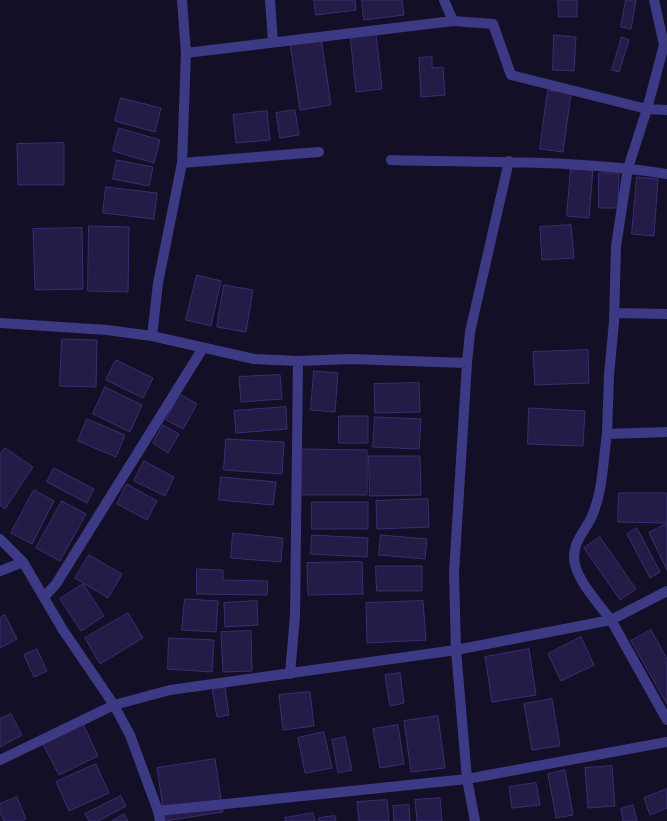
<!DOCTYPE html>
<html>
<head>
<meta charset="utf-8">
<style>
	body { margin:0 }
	canvas { display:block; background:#130f26 }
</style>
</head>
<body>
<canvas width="667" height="821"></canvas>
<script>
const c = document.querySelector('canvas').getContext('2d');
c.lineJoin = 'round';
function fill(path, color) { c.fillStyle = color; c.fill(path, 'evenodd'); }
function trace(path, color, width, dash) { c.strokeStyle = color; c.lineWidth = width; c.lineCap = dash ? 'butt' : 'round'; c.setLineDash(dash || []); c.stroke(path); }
const building = new Path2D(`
	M 314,0 L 355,0 L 356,10 L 316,15 Z
	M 362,0 L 402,0 L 404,15 L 364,20 Z
	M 558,0 L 577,0 L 577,17 L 559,17 Z
	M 626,0 L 636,0 L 631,29 L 621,27 Z
	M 376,33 L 382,89 L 356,92 L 350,35 Z
	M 554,35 L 576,37 L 574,71 L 553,70 Z
	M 622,37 L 629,40 L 619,72 L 612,70 Z
	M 321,38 L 331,105 L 300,110 L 290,43 Z
	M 432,57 L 432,68 L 443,67 L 445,95 L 421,97 L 419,58 Z
	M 548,90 L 571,93 L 563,152 L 540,149 Z
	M 121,98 L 161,108 L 155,132 L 115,121 Z
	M 295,110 L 299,135 L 280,138 L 276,113 Z
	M 267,111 L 270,140 L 236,143 L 233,115 Z
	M 119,128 L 160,140 L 154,163 L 113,151 Z
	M 64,143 L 64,185 L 18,185 L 17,144 Z
	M 117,160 L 153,167 L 149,186 L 113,179 Z
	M 571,169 L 593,170 L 589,218 L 567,216 Z
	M 599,173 L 619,173 L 618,208 L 599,208 Z
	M 637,177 L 658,179 L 654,236 L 632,234 Z
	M 106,187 L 157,193 L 154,219 L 103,213 Z
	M 571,225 L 574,258 L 542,260 L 540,227 Z
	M 89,226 L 129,227 L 128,292 L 88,291 Z
	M 82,228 L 83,289 L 35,290 L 33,229 Z
	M 197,275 L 221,281 L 211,326 L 186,320 Z
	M 224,285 L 253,290 L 246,332 L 217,327 Z
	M 62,339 L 97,340 L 96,387 L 60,386 Z
	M 588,350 L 589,383 L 535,385 L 533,352 Z
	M 116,360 L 153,378 L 143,398 L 106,380 Z
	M 314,371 L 338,373 L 335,412 L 311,410 Z
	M 280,375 L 282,399 L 241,402 L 239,377 Z
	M 419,383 L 420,412 L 375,413 L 374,384 Z
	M 105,387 L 142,405 L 130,432 L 93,414 Z
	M 180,394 L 197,404 L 183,429 L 166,420 Z
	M 286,407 L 287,429 L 236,433 L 234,411 Z
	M 529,408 L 585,411 L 583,446 L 528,444 Z
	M 339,416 L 368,416 L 368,443 L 339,443 Z
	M 375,417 L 421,419 L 419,449 L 373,447 Z
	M 87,419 L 125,435 L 116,457 L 78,441 Z
	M 163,425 L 179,434 L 168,453 L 153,443 Z
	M 226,439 L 284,442 L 282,474 L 224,470 Z
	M 5,448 L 33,467 L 5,509 L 0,505 L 0,455 Z
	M 301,449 L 367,450 L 367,495 L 301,495 Z
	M 369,456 L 420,456 L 421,495 L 370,496 Z
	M 144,461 L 174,477 L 165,496 L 134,481 Z
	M 54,468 L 94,489 L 87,503 L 47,482 Z
	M 221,477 L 276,482 L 273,505 L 219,500 Z
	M 127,484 L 157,501 L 147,520 L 117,504 Z
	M 34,490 L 54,501 L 32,544 L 11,533 Z
	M 619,493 L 667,493 L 667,523 L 618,522 Z
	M 428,499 L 429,527 L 377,529 L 376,501 Z
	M 62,501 L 86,514 L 60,561 L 36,548 Z
	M 312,502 L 368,502 L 368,529 L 312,529 Z
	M 666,524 L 667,527 L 667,570 L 649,533 Z
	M 637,528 L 660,572 L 650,578 L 627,534 Z
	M 233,533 L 283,538 L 281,562 L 231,558 Z
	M 312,535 L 368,538 L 367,557 L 311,554 Z
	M 381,535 L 427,539 L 425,559 L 379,555 Z
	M 600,537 L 636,589 L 620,600 L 584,548 Z
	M 89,555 L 122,574 L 108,598 L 75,578 Z
	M 362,562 L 363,594 L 308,595 L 307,563 Z
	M 376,566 L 422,566 L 422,591 L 377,591 Z
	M 197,569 L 223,570 L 223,580 L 268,581 L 267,595 L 197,594 Z
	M 83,584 L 104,616 L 81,631 L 60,599 Z
	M 185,599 L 218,601 L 216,632 L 182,630 Z
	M 257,601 L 258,625 L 225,627 L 224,603 Z
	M 423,601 L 426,640 L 367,643 L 366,603 Z
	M 128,613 L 143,638 L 100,664 L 85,638 Z
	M 5,615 L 17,639 L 0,648 L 0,618 Z
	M 651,630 L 667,659 L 667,704 L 631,641 Z
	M 251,631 L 252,671 L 223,672 L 221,632 Z
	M 581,637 L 594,665 L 561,681 L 548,654 Z
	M 169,638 L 214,640 L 212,672 L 168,669 Z
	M 37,649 L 47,671 L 34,677 L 24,655 Z
	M 529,649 L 536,695 L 492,702 L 485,657 Z
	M 400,673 L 404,703 L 390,706 L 385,675 Z
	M 225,686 L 229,715 L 217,717 L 212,688 Z
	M 310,692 L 314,726 L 283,730 L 279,695 Z
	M 552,699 L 560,746 L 532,750 L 524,704 Z
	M 11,714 L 22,735 L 0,747 L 0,719 Z
	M 438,716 L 445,768 L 411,772 L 404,721 Z
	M 82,722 L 98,756 L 59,775 L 42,742 Z
	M 398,725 L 404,764 L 380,768 L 373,729 Z
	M 324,732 L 332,768 L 305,773 L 298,738 Z
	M 345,737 L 352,770 L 338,773 L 332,740 Z
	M 215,759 L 223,812 L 165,821 L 157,768 Z
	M 96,764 L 109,793 L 69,811 L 56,782 Z
	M 612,766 L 615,806 L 588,808 L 585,768 Z
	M 565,770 L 573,815 L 556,818 L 548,774 Z
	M 536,783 L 540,805 L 512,808 L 509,787 Z
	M 667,789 L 667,808 L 650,815 L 644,798 Z
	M 121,796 L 126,806 L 98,821 L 89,821 L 85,814 Z
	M 17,797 L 26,819 L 21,821 L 4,821 L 0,812 L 0,804 Z
	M 440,798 L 442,821 L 417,821 L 415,800 Z
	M 387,800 L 389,821 L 359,821 L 357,802 Z
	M 409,805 L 410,821 L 394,821 L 393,806 Z
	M 633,805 L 637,821 L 623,821 L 621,809 Z
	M 313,813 L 315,821 L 285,821 L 285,818 Z
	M 124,814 L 128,821 L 112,821 Z
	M 335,816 L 336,821 L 319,821 L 319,818 Z`);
fill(building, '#241b47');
trace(building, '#3b2d73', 1);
trace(new Path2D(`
	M 182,0 L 186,53
	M 270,0 L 273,42
	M 444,0 L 453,21
	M 391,160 C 483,163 576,159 667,174
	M 182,163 L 319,152
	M 614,313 L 667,314
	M 0,323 L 107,330 L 152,336 L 254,359 L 298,361 L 350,359 L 467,363 L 454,573 L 456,650 L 170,690 L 114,705 L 63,630 L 23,562 L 0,539
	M 152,336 L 158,283 L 182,163 L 186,53 L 453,21 L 493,24 L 511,75 L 647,109 L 667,110
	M 467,363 L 470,332 L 509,161
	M 667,432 L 607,434 C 603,460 603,491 592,516 C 586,530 574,540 574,557 C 574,578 599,604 611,620 L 667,591
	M 607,434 L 609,375 L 614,322 L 616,246 L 628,168 L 647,109 L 664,45 L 654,0
	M 0,571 L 23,562
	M 44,597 L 56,584 L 203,348
	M 290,674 L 295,616 L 298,361
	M 667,720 L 611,620 L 456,650 L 467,779 L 667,742
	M 0,760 L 114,705 L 130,735 L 158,811 L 160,821
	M 158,811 L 467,779 L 475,821`), '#3d3a85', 10);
</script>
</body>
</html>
